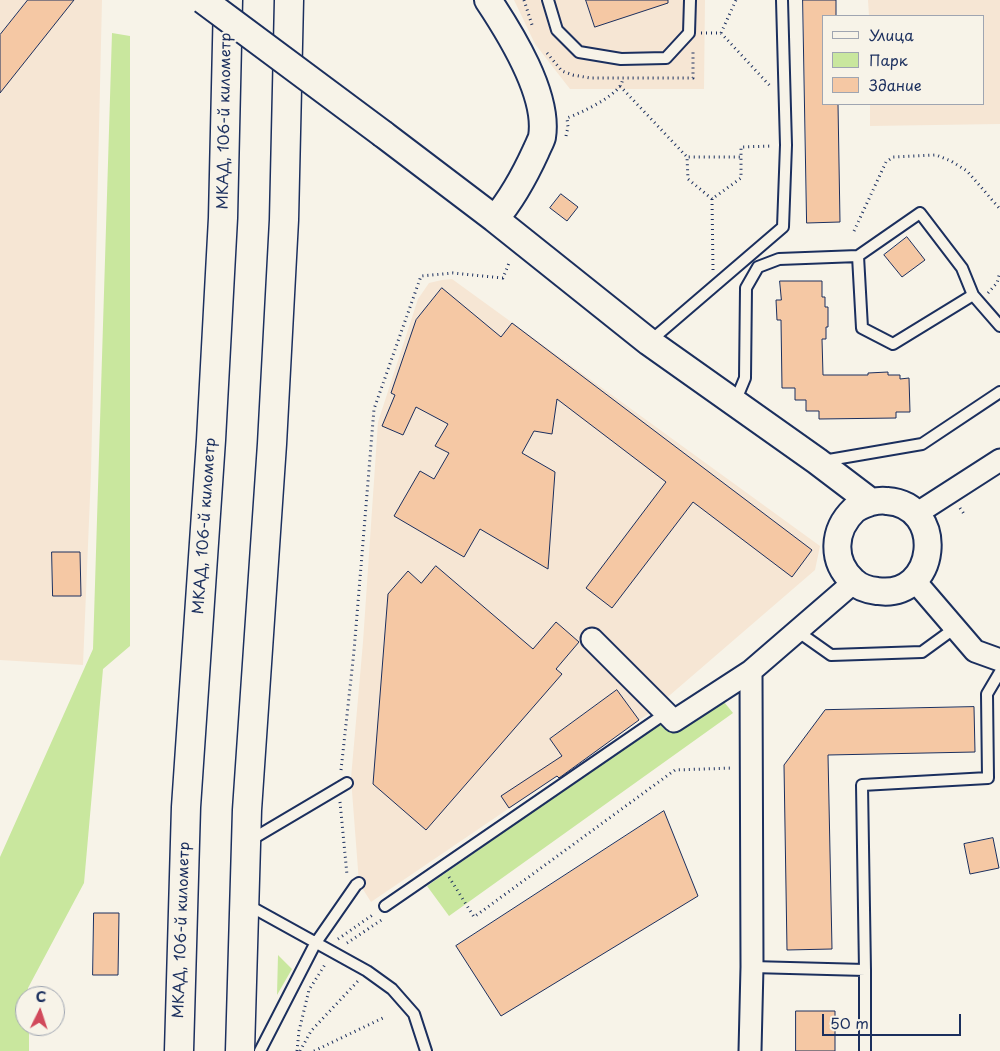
<!DOCTYPE html>
<html>
<head>
<meta charset="utf-8">
<style>
	body { margin:0 }
	#map { position:relative; width:1000px; height:1051px; overflow:hidden; background:#f7f3e8; font-family:"Playpen Sans",sans-serif }
	canvas { display:block }
	.legend { position:absolute; left:822px; top:15px; width:162px; height:90px; box-sizing:border-box; background:#f7f3e8; border:1px solid #9fa5b1; margin:0; padding:6px 9px; list-style:none; font-size:15px; color:#1b2f5e }
	.legend li { display:flex; align-items:center; gap:10px; height:25px }
	.legend b { width:25px; border:1px solid #9fa5b1 }
	.north { position:absolute; left:15px; top:986px; width:50px; height:50px; box-sizing:border-box; background:#f7f3e8; border:1px solid #9fa5b1; border-radius:50%; rotate:4deg; font-size:14px; font-weight:700; line-height:20px; text-align:center; color:#1b2f5e }
	.north::after { content:''; display:block; margin:auto; width:18px; height:22px; background:#d1495b; clip-path:polygon(50% 0,100% 100%,50% 72%,0 100%) }
	.scale { position:absolute; left:822px; top:1014px; width:139px; height:22px; box-sizing:border-box; border:2px solid #1b2f5e; border-top:0; padding-left:6px; font-size:15px; line-height:18px; white-space:nowrap; color:#1b2f5e; -webkit-text-stroke:4px #f7f3e8; paint-order:stroke }
</style>
</head>
<body>
<div id="map">
<canvas width="1000" height="1051"></canvas>
<ul class="legend">
<li><b style="height:6px;background:#f7f3e8"></b>Улица</li>
<li><b style="height:14px;background:#c9e79e"></b>Парк</li>
<li><b style="height:14px;background:#f5c8a4"></b>Здание</li>
</ul>
<div class="north">С</div>
<div class="scale">50 m</div>
</div>
<script>
const c = document.querySelector('canvas').getContext('2d');
c.lineJoin = 'round';
function fill(path, color) { c.fillStyle = color; c.fill(path, 'evenodd'); }
function trace(path, color, width, dash) { c.strokeStyle = color; c.lineWidth = width; c.lineCap = dash ? 'butt' : 'round'; c.setLineDash(dash || []); c.stroke(path); }
function label(font, color, halo, rows, align = 'center') {
  c.font = font + ' "Playpen Sans",sans-serif'; c.lineWidth = 5; c.setLineDash([]); c.textBaseline = 'middle'; c.strokeStyle = halo; c.fillStyle = color; for (const [text, x, y, turn = 0] of rows) {
    c.save(); c.translate(x, y); c.rotate((+turn || 0) * Math.PI / 180); c.textAlign = isNaN(turn) ? turn : align; if (halo) c.strokeText(text, 0, 0); c.fillText(text, 0, 0); c.restore();
  }
}
fill(new Path2D(`
	M 0,0 L 102,0 L 91,473 L 83,665 L 0,660 Z
	M 514,0 L 705,0 L 704,89 L 570,89 L 535,44 Z
	M 868,0 L 1000,0 L 1000,124 L 870,126 L 870,104 L 984,104 L 984,16 L 869,16 Z
	M 452,279 L 820,546 L 815,570 L 648,714 L 371,902 L 359,883 L 351,778 L 363,642 L 378,422 L 418,299 L 429,283 L 442,280 Z`), '#f6e6d4');
fill(new Path2D(`
	M 112,33 L 130,36 L 130,646 L 103,669 L 84,883 L 28,988 L 28,996 L 25,996 L 25,1026 L 29,1026 L 29,1051 L 0,1051 L 0,857 L 93,649 Z
	M 720,697 L 733,713 L 449,916 L 427,886 L 664,720 Z
	M 278,955 L 292,969 L 277,995 Z`), '#c9e79e');
const building = new Path2D(`
	M 28,0 L 74,0 L 0,93 L 0,35 Z
	M 586,0 L 668,0 L 668,3 L 595,27 Z
	M 803,0 L 836,0 L 836,16 L 824,16 L 824,104 L 838,104 L 840,222 L 807,223 Z
	M 561,194 L 578,207 L 567,221 L 550,208 Z
	M 907,237 L 925,260 L 902,277 L 884,255 Z
	M 780,281 L 822,281 L 822,297 L 825,297 L 825,307 L 828,307 L 828,327 L 826,327 L 826,339 L 822,339 L 823,375 L 868,375 L 868,373 L 888,372 L 888,375 L 900,375 L 900,379 L 909,378 L 910,412 L 896,412 L 896,418 L 819,419 L 819,411 L 806,411 L 806,400 L 795,400 L 795,388 L 782,388 L 781,320 L 777,320 L 776,300 L 781,300 Z
	M 442,288 L 501,337 L 512,323 L 812,550 L 792,577 L 693,502 L 612,608 L 586,588 L 666,482 L 557,399 L 552,434 L 534,431 L 522,453 L 555,472 L 548,569 L 480,529 L 464,557 L 394,516 L 420,471 L 434,479 L 449,453 L 435,446 L 448,424 L 416,407 L 403,435 L 382,426 L 395,395 L 391,393 L 416,320 Z
	M 52,552 L 80,552 L 81,596 L 53,596 Z
	M 436,566 L 533,649 L 556,622 L 579,642 L 556,669 L 562,674 L 426,830 L 373,784 L 388,594 L 408,571 L 421,583 Z
	M 617,690 L 639,720 L 559,778 L 557,776 L 509,808 L 501,796 L 562,756 L 550,739 Z
	M 974,707 L 975,752 L 828,755 L 832,949 L 787,950 L 784,765 L 825,710 Z
	M 664,811 L 698,896 L 501,1016 L 456,946 Z
	M 993,838 L 999,868 L 970,874 L 964,844 Z
	M 94,913 L 119,913 L 118,975 L 93,975 Z
	M 796,1011 L 835,1011 L 835,1051 L 796,1051 Z`);
fill(building, '#f5c8a4');
trace(building, '#1b2f5e', 1);
const service = new Path2D(`
	M 548,0 L 557,30 L 579,52 L 621,59 L 666,58 L 689,33 L 690,0
	M 858,256 L 862,328 L 893,344 L 973,295
	M 649,342 L 783,227 L 786,145 L 782,0
	M 735,402 L 745,378 L 746,288 L 758,267 L 779,259 L 858,256 L 920,213 L 962,268 L 973,295 L 1000,326
	M 823,461 L 922,444 L 1000,392
	M 797,631 L 831,655 L 922,652 L 955,628
	M 249,841 L 347,783
	M 246,904 L 367,971 L 392,989 L 414,1014 L 426,1051
	M 385,906 L 666,713
	M 752,967 L 865,970
	M 260,1051 L 315,944 L 356,885 L 359,883
	M 865,1051 L 865,970 L 862,785 L 988,778 L 987,694 L 1000,672`);
const minor = new Path2D(`
	M 916,514 L 1000,460
	M 914,580 L 975,651 L 1000,660
	M 592,639 L 674,721 L 751,671 L 854,582
	M 750,1051 L 752,967 L 751,671`);
const tertiary = new Path2D(`
	M 488,0 C 510,33 549,95 542,137 C 541,141 538,146 536,151 C 525,175 512,199 495,219
	M 383,134 L 495,219 L 649,342 L 817,461 L 871,502 C 876,501 882,500 887,501 C 947,505 938,600 877,591 C 868,590 859,587 853,581 C 831,561 833,530 854,510 C 859,506 866,504 871,502`);
const trunk = new Path2D(`
	M 179,1051 L 186,807 L 211,440 L 223,218 L 228,0
	M 240,1051 L 247,810 L 272,444 L 284,220 L 289,0`);
trace(service, '#1b2f5e', 14);
trace(minor, '#1b2f5e', 25);
trace(tertiary, '#1b2f5e', 30);
trace(trunk, '#1b2f5e', 31);
trace(new Path2D(`
	M 524,0 L 533,28
	M 701,33 L 721,33 L 771,87
	M 721,33 L 736,0
	M 547,53 L 562,71 L 573,75 L 590,78 L 693,78 L 693,50
	M 620,86 L 687,157
	M 566,136 L 568,127 L 567,118 C 581,113 612,98 620,86 C 622,84 622,81 623,78
	M 712,199 L 688,179 L 687,157 L 740,157
	M 854,231 L 886,162 L 893,157 L 936,155 L 951,161 L 967,171 L 1000,209
	M 713,270 L 712,199 L 741,178 L 741,147 L 773,146
	M 988,293 L 997,283 L 1000,272
	M 960,508 L 964,514
	M 341,770 L 354,651 L 374,409 L 421,276 L 453,273 L 503,278 L 509,263
	M 340,802 L 347,875
	M 449,877 L 474,917 L 675,770 L 733,768
	M 338,939 L 374,914
	M 347,943 L 383,919
	M 297,1051 L 299,1031 L 309,990 L 326,963
	M 300,1051 L 311,1031 L 358,981
	M 314,1051 L 385,1017`), '#1b2f5e', 3, [1, 4]);
trace(service, '#f7f3e8', 10);
trace(minor, '#f7f3e8', 21);
trace(tertiary, '#f7f3e8', 26);
trace(trunk, '#f7f3e8', 28);
const tertiaryBridge = new Path2D(`
	M 203,0 L 383,134`);
trace(tertiaryBridge, '#1b2f5e', 30, []);
trace(tertiaryBridge, '#f7f3e8', 26);
label('15px', '#1b2f5e', '#f7f3e8', [
	["МКАД, 106-й километр",225,121,-89],
	["МКАД, 106-й километр",205,526,-86],
	["МКАД, 106-й километр",182,930,-88]
]);
</script>
</body>
</html>
